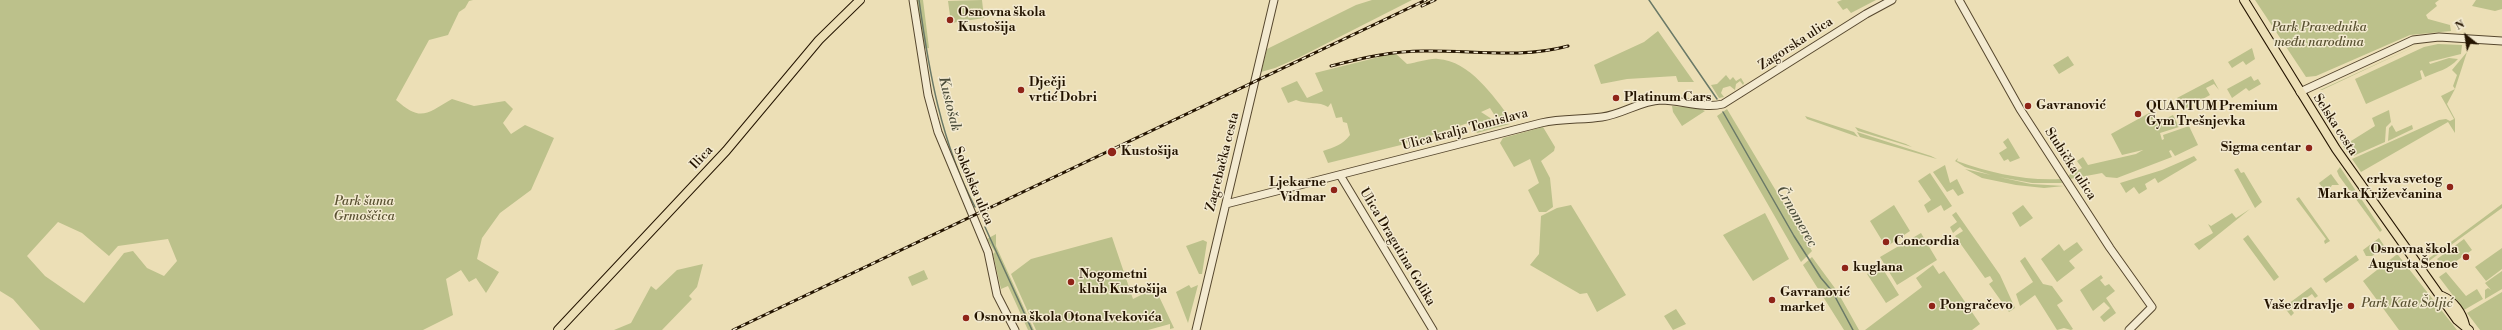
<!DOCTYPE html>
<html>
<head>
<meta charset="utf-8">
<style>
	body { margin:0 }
	#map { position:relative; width:2502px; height:330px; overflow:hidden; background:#ecdfb6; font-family:"Libre Bodoni",serif }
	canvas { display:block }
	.north { position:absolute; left:2446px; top:16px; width:40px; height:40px; -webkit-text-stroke:3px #f3ead0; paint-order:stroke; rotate:330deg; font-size:11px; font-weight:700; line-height:16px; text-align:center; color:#241400 }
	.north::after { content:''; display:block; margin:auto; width:14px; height:18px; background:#241400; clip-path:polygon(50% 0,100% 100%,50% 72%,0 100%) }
</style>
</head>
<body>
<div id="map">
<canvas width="2502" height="330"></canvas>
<div class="north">N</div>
</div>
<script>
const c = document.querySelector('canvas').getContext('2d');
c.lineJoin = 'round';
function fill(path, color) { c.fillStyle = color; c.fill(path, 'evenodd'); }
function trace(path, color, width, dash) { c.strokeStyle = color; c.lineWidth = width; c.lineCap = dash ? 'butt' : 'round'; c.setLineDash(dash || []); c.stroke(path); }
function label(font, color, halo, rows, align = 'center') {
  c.font = font + ' "Libre Bodoni",serif'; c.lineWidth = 3; c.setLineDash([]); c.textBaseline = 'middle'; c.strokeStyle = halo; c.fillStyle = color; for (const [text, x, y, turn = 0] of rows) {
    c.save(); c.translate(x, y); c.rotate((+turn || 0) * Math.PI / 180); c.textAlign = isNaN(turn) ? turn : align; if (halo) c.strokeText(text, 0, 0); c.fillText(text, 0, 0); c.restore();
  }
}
fill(new Path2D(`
	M 0,0 L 473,0 L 469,1 L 465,8 L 459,12 L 448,35 L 429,40 L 396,100 C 421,122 426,114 452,99 L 474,106 L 505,101 L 513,109 L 503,123 L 511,134 L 525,125 L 554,138 L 531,190 L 500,213 L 482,238 L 477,259 L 499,272 L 486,293 L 476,278 L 469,282 L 461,270 L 446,279 L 453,315 L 423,330 L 40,330 L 13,299 L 0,291 ZM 58,222 L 82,233 L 109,256 L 118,246 L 168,239 L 177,261 L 164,276 L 147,268 L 133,251 L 124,253 L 84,303 L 45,276 L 27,256 Z
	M 916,0 L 923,0 L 929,48 L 923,49 Z
	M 982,0 L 984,18 L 951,23 L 948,1 Z
	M 1372,0 L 1412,0 L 1298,58 L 1275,68 L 1261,72 L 1267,49 L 1356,5 Z
	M 1842,0 L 1876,0 L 1851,13 L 1847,8 L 1843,10 L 1837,2 Z
	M 2255,0 L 2439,0 L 2435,3 L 2437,6 L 2426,15 L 2428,19 L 2450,25 L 2451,31 L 2410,35 L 2316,76 L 2306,77 Z
	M 2476,0 L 2502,0 L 2502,9 L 2495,11 L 2472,6 Z
	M 1658,31 L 1694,82 L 1678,82 L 1676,76 L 1627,79 L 1601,84 L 1594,65 L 1644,42 Z
	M 2420,44 L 2322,90 L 2320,90 Z
	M 2438,44 L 2462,45 L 2461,54 L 2429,62 L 2430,64 L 2449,58 L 2458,59 C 2448,70 2438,71 2425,77 L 2422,70 L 2420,71 L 2422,79 L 2366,104 L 2355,79 L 2424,47 Z
	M 2252,48 L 2255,59 L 2246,65 L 2243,61 L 2232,68 L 2228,62 Z
	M 2467,52 L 2455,89 L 2447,104 L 2455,119 L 2455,133 L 2448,122 L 2361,172 L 2352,159 L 2439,120 L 2446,119 L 2450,121 L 2454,119 L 2441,96 L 2455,89 L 2453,86 L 2457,75 L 2452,70 Z
	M 1395,53 L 1407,64 C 1417,63 1429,58 1438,59 C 1470,61 1493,96 1511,119 L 1495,116 L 1490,108 L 1481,112 L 1498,123 L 1510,124 L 1477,133 L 1471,122 L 1409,143 L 1328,163 L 1323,151 C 1335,147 1342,145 1350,135 L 1347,123 L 1343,122 L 1342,117 L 1336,118 L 1331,103 L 1328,107 C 1319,101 1308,105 1296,100 L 1288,103 L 1281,88 L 1297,81 L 1307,98 L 1323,91 L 1315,73 Z
	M 2068,56 L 2074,65 L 2059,74 L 2053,65 Z
	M 1726,75 L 1730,80 L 1733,77 L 1736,81 L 1741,78 L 1744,83 L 1743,85 L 1740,81 L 1736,84 L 1735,90 L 1730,86 L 1723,88 L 1721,93 L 1724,97 L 1719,98 L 1711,85 L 1717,84 Z
	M 2251,76 L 2254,81 L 2258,79 L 2261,84 L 2249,91 L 2246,88 L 2232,98 L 2227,89 Z
	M 2213,79 L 2219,90 L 2214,84 L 2206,88 L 2210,95 L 2183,110 L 2177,98 Z
	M 1672,106 L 1698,108 L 1705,111 L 1682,126 L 1673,112 Z
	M 1727,109 L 1812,251 L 1801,262 L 1717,116 Z
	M 2389,110 L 2391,122 L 2386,127 L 2385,142 L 2351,157 L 2343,146 L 2375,126 L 2372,118 Z
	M 2151,112 L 2157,123 L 2173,115 L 2179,127 L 2160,133 L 2162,140 L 2164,139 L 2163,135 L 2189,126 L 2198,145 L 2175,156 L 2171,150 L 2169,151 L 2172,157 L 2117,178 L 2106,177 L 2102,173 L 2070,179 L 2069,175 L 2082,168 L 2077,161 L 2083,157 L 2088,165 L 2136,154 L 2143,150 L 2122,155 L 2111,134 Z
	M 1805,116 L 1854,132 L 1858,137 L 1807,119 Z
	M 2392,125 L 2396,132 L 2412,125 L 2413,129 L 2388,141 L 2389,128 Z
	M 1543,127 L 1555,147 L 1554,151 L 1541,161 L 1550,178 L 1553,207 L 1546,212 L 1539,212 L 1528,190 L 1539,183 L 1530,159 L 1514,167 L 1500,143 L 1503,138 Z
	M 1855,127 L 1906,144 L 1912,147 L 1858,131 Z
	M 1857,132 L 1931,156 L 1937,159 L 1860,137 Z
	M 2008,138 L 2020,158 L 2010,162 L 2008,159 L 2004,161 L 1999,153 L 2007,148 L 2003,142 Z
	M 2194,156 L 2197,160 L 2158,183 L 2155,178 L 2145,184 L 2147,189 L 2139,194 L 2134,187 L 2126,193 L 2120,183 L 2162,170 Z
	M 1958,158 L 1957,161 C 1991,173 2025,181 2061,179 L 2062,183 L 2032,183 L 1999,177 L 2031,184 L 2064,186 L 2044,188 L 2016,185 L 1982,178 L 1965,169 L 1991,175 L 1965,167 L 1955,161 Z
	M 1945,165 L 1950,183 L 1957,179 L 1964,193 L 1958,196 L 1953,189 L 1947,192 L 1933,172 Z
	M 2340,167 L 2382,230 L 2380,232 L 2339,176 L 2337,171 Z
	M 2238,168 L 2241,173 L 2244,172 L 2262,202 L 2255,208 L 2234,170 Z
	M 1930,173 L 1952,206 L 1944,211 L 1941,205 L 1928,213 L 1924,205 L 1931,200 L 1918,181 Z
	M 2331,174 L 2339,185 L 2332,185 L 2327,194 L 2319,183 Z
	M 2299,197 L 2330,241 L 2325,244 L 2324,241 L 2326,239 L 2296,199 Z
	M 2502,204 L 2502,208 L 2429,261 L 2428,259 Z
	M 1571,205 L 1626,295 L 1597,312 L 1587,293 L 1580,294 L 1530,265 L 1539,254 L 1541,216 L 1557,208 Z
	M 1894,205 L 1910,231 L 1886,247 L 1870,221 Z
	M 2023,205 L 2033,218 L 2020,227 L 2012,213 Z
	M 2250,209 L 2199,250 L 2194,244 L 2213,233 L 2208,224 L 2211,226 L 2232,213 L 2236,218 Z
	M 1956,212 L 2000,275 L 2015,308 L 2009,312 L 1989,284 L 1993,281 L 1990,276 L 1985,278 L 1955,236 L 1963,231 L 1960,227 L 1953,233 L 1950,227 L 1957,222 L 1952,215 Z
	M 1765,213 L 1789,259 L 1753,281 L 1723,235 Z
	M 1921,233 L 1937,260 L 1897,285 L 1880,257 Z
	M 996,234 L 996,246 L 1034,330 L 1028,330 L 1008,286 L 1001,289 L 993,254 L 995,252 L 987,239 Z
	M 2248,235 L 2279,277 L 2274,281 L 2243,239 Z
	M 1112,237 L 1133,299 L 1155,288 L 1174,328 L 1170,329 L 1170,324 L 1148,330 L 1036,330 L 1011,274 L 1031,259 Z
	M 2379,238 L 2385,247 L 2372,256 L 2366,256 L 2363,250 Z
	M 2464,239 L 2472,250 L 2445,269 L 2437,259 Z
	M 1203,240 L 1207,242 L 1202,274 L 1199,274 L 1186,246 Z
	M 2077,242 L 2083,250 L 2069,261 L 2075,268 L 2057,282 L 2041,259 L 2059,244 L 2064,251 Z
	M 2502,248 L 2502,269 L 2486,281 L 2475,267 Z
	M 2356,255 L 2359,260 L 2326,283 L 2323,279 Z
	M 2396,255 L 2398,255 L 2457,330 L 2399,330 L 2363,281 Z
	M 1812,257 L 1837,291 L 1859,330 L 1844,330 L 1803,265 Z
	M 2025,257 L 2043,284 L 2052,286 L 2063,301 L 2057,305 L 2073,329 L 2071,330 L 2064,328 L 2057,330 L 2035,295 L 2020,306 L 2016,294 L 2033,282 L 2020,261 Z
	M 703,264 L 697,287 L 689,296 L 692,299 L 662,330 L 614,330 L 631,323 L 651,286 L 656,290 L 677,270 Z
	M 1933,265 L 1939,274 L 1944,271 L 1980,324 L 1972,330 L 1865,330 L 1922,287 L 1916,278 Z
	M 1881,266 L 1899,295 L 1886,303 L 1867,274 Z
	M 924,270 L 928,279 L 912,286 L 908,277 Z
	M 2502,271 L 2502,289 L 2485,299 L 2485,290 L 2488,288 L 2491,290 L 2485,283 Z
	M 2446,272 L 2466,296 L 2477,289 L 2483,299 L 2464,310 L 2439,277 Z
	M 2101,275 L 2103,278 L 2100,280 L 2105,286 L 2109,284 L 2115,291 L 2106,298 L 2116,313 L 2104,322 L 2100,317 L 2110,308 L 2104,302 L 2093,311 L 2080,290 Z
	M 1189,285 L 1191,288 L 1198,285 L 1188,323 L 1176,292 Z
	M 2311,287 L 2318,296 L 2315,298 L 2312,294 L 2291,309 L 2294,313 L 2291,316 L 2284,307 Z
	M 2502,292 L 2502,330 L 2480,330 L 2467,313 Z
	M 1676,309 L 1686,324 L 1673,330 L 1664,316 Z`), '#bcc18b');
trace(new Path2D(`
	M 919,0 C 929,72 941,142 975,207
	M 1649,0 L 1717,99
	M 1723,112 L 1794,236 L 1821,278 L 1832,291 L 1853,330
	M 985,227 L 1032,330`), '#6a7967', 1.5);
const minor = new Path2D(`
	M 913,0 L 928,95 L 938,132 L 988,252 L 997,295 L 1015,330
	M 1959,0 L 2020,109 L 2110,248 L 2152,307 L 2129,330
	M 2300,92 L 2413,40 L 2439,37 L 2502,41
	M 1340,175 L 1433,330
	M 1226,204 L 1541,123 C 1562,118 1582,120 1602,117 C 1623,114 1640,101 1661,100 C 1681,100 1703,109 1723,104 L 1866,14 L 1892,0
	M 1196,330 L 1274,0`);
const major = new Path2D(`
	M 2244,0 L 2336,149 L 2457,320 L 2469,330
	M 2442,296 C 2454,301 2462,313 2465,325
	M 558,330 L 726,151 L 819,40 L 860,0`);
trace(minor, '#56472e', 9);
trace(major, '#241400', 10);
trace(minor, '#f3ead0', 7);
trace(major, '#ecdfb6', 8);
const rail = new Path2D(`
	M 1422,6 L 1435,0
	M 1331,66 C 1362,58 1392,51 1424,51 C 1472,50 1521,59 1568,46
	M 733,330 L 1426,0`);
trace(rail, '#241400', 3);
trace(rail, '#f3ead0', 1.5, [4.5]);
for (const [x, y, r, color] of [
	[950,20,4,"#8f2418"],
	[1021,90,4,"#8f2418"],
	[1616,98,4,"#8f2418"],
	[2028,106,4,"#8f2418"],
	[2138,114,4,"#8f2418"],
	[2309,148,4,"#8f2418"],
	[1112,152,5,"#8f2418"],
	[2450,187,4,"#8f2418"],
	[1334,190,4,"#8f2418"],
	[1886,242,4,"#8f2418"],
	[2466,257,4,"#8f2418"],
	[1845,268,4,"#8f2418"],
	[1071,282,4,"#8f2418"],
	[1772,300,4,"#8f2418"],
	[1932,306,4,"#8f2418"],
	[2351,306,4,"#8f2418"],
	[966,318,4,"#8f2418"]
]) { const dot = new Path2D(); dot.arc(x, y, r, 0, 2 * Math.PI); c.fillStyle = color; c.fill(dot); trace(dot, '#f3ead0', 1.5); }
label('bold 13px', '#241400', '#f3ead0', [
	["Osnovna škola",958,13],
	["Kustošija",958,28],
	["Dječji",1029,83],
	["vrtić Dobri",1029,98],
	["Platinum Cars",1624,98],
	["Gavranović",2036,106],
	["QUANTUM Premium",2146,107],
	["Gym Trešnjevka",2146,122],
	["Sigma centar",2301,148,"right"],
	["Kustošija",1121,152],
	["crkva svetog",2442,180,"right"],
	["Marka Križevčanina",2442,195,"right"],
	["Ljekarne",1326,183,"right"],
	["Vidmar",1326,198,"right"],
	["Concordia",1894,242],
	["Osnovna škola",2458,250,"right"],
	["Augusta Šenoe",2458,265,"right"],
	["kuglana",1853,268],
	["Nogometni",1079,275],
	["klub Kustošija",1079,290],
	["Gavranović",1780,293],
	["market",1780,308],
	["Pongračevo",1940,306],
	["Vaše zdravlje",2343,306,"right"],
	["Osnovna škola Otona Ivekovića",974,318]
], 'left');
label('italic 13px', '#595131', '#f3ead0', [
	["Park Pravednika",2319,28],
	["među narodima",2319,43],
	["Park šuma",364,202],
	["Grmoščica",364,217],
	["Park Kate Šoljić",2407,304]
]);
label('13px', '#241400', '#f3ead0', [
	["Zagorska ulica",1796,44,-33],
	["Selska cesta",2335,125,57],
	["Ulica kralja Tomislava",1465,130,-15],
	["Ilica",702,158,-47],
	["Zagrebačka cesta",1223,162,-76],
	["Stubička ulica",2070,164,57],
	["Sokolska ulica",973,186,67],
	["Ulica Dragutina Golika",1397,247,59]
]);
label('italic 14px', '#4d4f3c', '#f3ead0', [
	["Kustošak",949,104,76],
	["Črnomerec",1796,217,60]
]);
</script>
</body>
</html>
